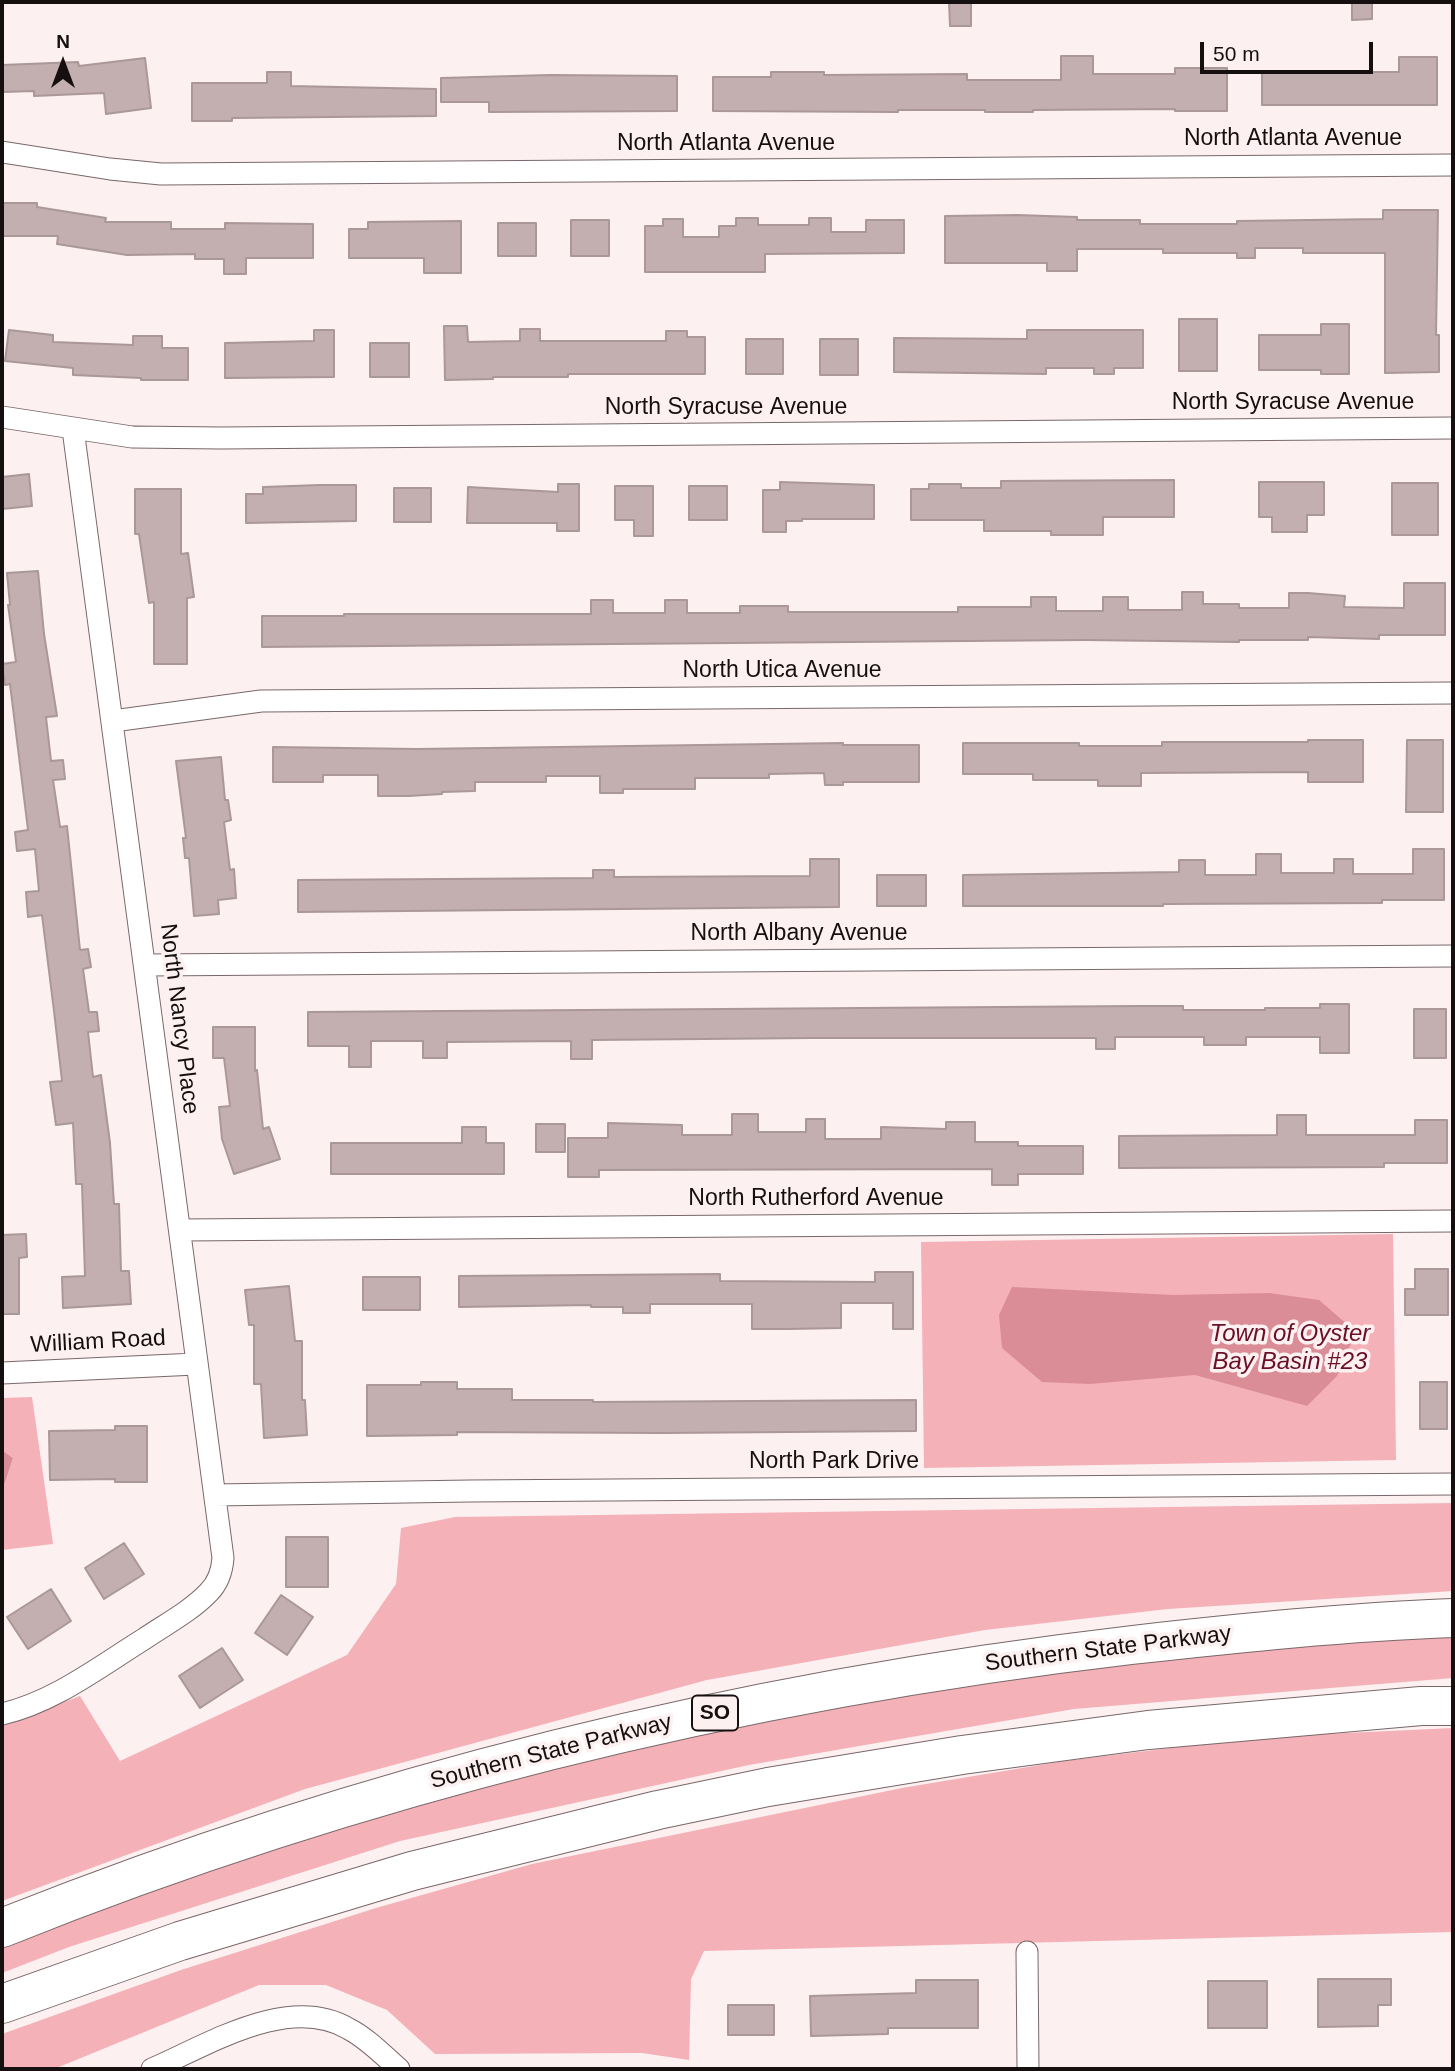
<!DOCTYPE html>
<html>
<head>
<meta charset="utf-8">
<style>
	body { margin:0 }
	#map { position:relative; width:1455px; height:2071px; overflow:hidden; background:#fdf0f1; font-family:Helvetica,sans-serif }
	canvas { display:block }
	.frame { position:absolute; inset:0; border:4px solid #160f10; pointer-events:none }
	.north { position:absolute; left:28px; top:28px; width:70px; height:70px; -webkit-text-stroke:5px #fdf0f1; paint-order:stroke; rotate:0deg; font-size:19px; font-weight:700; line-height:28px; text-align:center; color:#160f10 }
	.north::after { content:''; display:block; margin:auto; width:24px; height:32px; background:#160f10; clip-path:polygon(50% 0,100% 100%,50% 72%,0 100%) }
	.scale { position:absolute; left:1200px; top:42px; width:173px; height:32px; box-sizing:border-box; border:4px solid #160f10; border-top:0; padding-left:9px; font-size:21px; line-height:24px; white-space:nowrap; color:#160f10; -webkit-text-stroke:5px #fdf0f1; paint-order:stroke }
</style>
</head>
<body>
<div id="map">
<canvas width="1455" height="2071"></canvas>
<div class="frame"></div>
<div class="north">N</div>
<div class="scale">50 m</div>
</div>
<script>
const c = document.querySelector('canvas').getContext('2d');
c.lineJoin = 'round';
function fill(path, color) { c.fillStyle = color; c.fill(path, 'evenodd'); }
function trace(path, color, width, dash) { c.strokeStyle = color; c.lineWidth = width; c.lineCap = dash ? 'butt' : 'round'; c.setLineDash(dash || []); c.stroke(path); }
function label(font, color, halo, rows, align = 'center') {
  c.font = font + ' Helvetica,sans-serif'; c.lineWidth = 7; c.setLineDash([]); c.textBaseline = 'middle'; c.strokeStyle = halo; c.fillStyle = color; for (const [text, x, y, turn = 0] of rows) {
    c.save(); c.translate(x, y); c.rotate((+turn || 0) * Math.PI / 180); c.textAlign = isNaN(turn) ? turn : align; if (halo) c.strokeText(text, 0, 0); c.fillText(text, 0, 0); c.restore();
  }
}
fill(new Path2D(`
	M 1393,1234 L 1396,1460 L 924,1468 L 921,1242 Z
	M 32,1397 L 53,1544 L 2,1550 L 2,1492 L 13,1458 L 2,1450 L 2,1398 Z
	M 1453,1503 L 1453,1591 L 1168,1609 L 985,1630 L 707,1680 L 305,1789 L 2,1901 L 2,1726 L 80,1696 L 120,1761 L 347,1655 L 396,1584 L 401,1528 L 455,1517 Z
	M 1453,1636 L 1453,1678 L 1074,1709 L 749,1765 L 400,1841 L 69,1947 L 2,1973 L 2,1947 L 62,1922 L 397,1808 L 748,1721 L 1074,1668 L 1307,1645 Z
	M 1453,1728 L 1453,1932 L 704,1951 L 691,1979 L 689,2060 L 642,2053 L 435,2054 L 387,2010 L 326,1985 L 259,1985 L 54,2069 L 2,2069 L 2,2034 L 181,1970 L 376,1908 L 532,1864 L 902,1788 L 1064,1761 L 1260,1737 Z`), '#f4b1b8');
fill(new Path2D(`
	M 1012,1287 L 1173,1295 L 1269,1293 L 1319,1300 L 1356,1332 L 1337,1376 L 1307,1406 L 1195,1375 L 1090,1384 L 1042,1382 L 1002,1348 L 999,1315 Z
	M 2,1450 L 13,1458 L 2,1492 Z`), '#da8d96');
const building = new Path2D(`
	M 949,2 L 971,2 L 971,26 L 950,26 Z
	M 1352,2 L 1372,2 L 1372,19 L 1352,20 Z
	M 1061,56 L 1093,56 L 1093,74 L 1175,74 L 1175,68 L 1227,68 L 1227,111 L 1175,111 L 1175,109 L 1033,110 L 1033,112 L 985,112 L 985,110 L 898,110 L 898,112 L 713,111 L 713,77 L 771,77 L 771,72 L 824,72 L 824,75 L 967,74 L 967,80 L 1061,80 Z
	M 1399,57 L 1437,57 L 1437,105 L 1262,105 L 1262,72 L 1399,72 Z
	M 145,58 L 151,108 L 106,114 L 104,93 L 34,96 L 34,91 L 2,92 L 2,65 L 78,62 L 79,66 Z
	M 267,72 L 291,72 L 291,86 L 436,89 L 436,116 L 232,118 L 232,121 L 192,121 L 192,83 L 267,83 Z
	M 550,75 L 677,76 L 677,111 L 489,112 L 489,102 L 441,102 L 441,78 Z
	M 2,203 L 37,203 L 37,207 L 106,218 L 105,222 L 171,222 L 171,229 L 225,229 L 225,223 L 313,224 L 313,258 L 246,258 L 246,274 L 224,274 L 224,259 L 195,259 L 195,254 L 127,255 L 57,244 L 58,236 L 2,236 Z
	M 1383,210 L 1438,210 L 1436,335 L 1439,335 L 1439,372 L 1385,373 L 1385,253 L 1303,253 L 1303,248 L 1255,248 L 1255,258 L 1237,258 L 1237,253 L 1163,253 L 1163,249 L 1077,249 L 1077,271 L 1047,271 L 1047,263 L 945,263 L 945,216 L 1017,215 L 1077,217 L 1077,220 L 1140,220 L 1140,224 L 1237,224 L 1237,221 L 1383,219 Z
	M 736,218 L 758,218 L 758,225 L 809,225 L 809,218 L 831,218 L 831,232 L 866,232 L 866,220 L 904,220 L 904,253 L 765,254 L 765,272 L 645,272 L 645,226 L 663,226 L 663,219 L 683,219 L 683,237 L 719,237 L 719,226 L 736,226 Z
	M 571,220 L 609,220 L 609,256 L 571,256 Z
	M 461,221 L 461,273 L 424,273 L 424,258 L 349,258 L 349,229 L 368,229 L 368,222 Z
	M 498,223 L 536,223 L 536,256 L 498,256 Z
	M 1179,319 L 1217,319 L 1217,371 L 1179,371 Z
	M 1321,324 L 1349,324 L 1349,374 L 1321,374 L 1321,370 L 1259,370 L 1259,335 L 1321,335 Z
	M 444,326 L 467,326 L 468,342 L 520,341 L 520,329 L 540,329 L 540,341 L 666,341 L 666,331 L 687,331 L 687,337 L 705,337 L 705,374 L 568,374 L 568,377 L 493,377 L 493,379 L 445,380 Z
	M 9,330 L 53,335 L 53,342 L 133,345 L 133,336 L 162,336 L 162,348 L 188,348 L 188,380 L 141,380 L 141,378 L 73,375 L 73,368 L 5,361 Z
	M 314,330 L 334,330 L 334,377 L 225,378 L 225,343 L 314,341 Z
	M 1027,330 L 1143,330 L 1143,368 L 1114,368 L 1114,374 L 1094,374 L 1094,368 L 1046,368 L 1046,374 L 894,372 L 894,338 L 1027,339 Z
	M 746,339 L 783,339 L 783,374 L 746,374 Z
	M 820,339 L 858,339 L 858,375 L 820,375 Z
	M 370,343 L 409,343 L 409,377 L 370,377 Z
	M 29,474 L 32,506 L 2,509 L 2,477 Z
	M 1174,480 L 1174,517 L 1103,517 L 1103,535 L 1051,535 L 1051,531 L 984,531 L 984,520 L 911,520 L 911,489 L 929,489 L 929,484 L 961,484 L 961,488 L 1001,488 L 1001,481 Z
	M 780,482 L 874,485 L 874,519 L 802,519 L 802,521 L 786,521 L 786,532 L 763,532 L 763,490 L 780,490 Z
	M 1259,482 L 1324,482 L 1324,515 L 1307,515 L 1307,532 L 1272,532 L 1272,517 L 1259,517 Z
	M 1392,483 L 1438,483 L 1438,535 L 1392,535 Z
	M 558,484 L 579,484 L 579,531 L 557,531 L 557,523 L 467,523 L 468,487 L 558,492 Z
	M 320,485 L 356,485 L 356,521 L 246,523 L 246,494 L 263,494 L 263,487 Z
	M 615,486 L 653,486 L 653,536 L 634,536 L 634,520 L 615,520 Z
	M 689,486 L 727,486 L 727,520 L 689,520 Z
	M 394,488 L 431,488 L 431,522 L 394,522 Z
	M 135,489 L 181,489 L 181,554 L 188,553 L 194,597 L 187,598 L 187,664 L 154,664 L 154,602 L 149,603 L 139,534 L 135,534 Z
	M 38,571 L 44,634 L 57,716 L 46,717 L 51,761 L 63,760 L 65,779 L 53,780 L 60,827 L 67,826 L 80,950 L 88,949 L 91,967 L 83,969 L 89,1012 L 97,1012 L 99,1031 L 88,1032 L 93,1077 L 101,1075 L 110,1143 L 114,1204 L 119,1204 L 121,1271 L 129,1271 L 131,1304 L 63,1308 L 62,1277 L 85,1276 L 82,1184 L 76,1184 L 73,1123 L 56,1125 L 50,1082 L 62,1081 L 54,1011 L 42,915 L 28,917 L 26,892 L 39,891 L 35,849 L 17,851 L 15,832 L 28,830 L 10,684 L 5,685 L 2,664 L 16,662 L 8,605 L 10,605 L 7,573 Z
	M 1404,583 L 1445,583 L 1445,635 L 1379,635 L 1379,639 L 1308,637 L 1308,640 L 1239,640 L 1239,642 L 1085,640 L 262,647 L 262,616 L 344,616 L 344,614 L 591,614 L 591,600 L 613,600 L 613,613 L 665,613 L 665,600 L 687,600 L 687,613 L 740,613 L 740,606 L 788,606 L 788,612 L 958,612 L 958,607 L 1031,607 L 1031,597 L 1056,597 L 1056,611 L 1103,611 L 1103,597 L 1128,597 L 1128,610 L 1182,610 L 1182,592 L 1203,592 L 1203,604 L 1239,604 L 1239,608 L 1289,608 L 1289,593 L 1308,593 L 1345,596 L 1344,607 L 1404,608 Z
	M 1308,740 L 1363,740 L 1363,782 L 1308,782 L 1308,772 L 1141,773 L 1141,786 L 1098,786 L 1098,780 L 1033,780 L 1033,774 L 963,774 L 963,743 L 1079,743 L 1079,746 L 1162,746 L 1162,742 L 1308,742 Z
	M 1407,740 L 1443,740 L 1443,812 L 1406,812 Z
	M 843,743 L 843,745 L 919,745 L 919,782 L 843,782 L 843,785 L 825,785 L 824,773 L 769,774 L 769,778 L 695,778 L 695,789 L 623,789 L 623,793 L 600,793 L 600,776 L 546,776 L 546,782 L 475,782 L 475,791 L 442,792 L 442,794 L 408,796 L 378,796 L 378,775 L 323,775 L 323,782 L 273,782 L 273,747 L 417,749 Z
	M 221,757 L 225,800 L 228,800 L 231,820 L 224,822 L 230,870 L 234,869 L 236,898 L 218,900 L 219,914 L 194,916 L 189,858 L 185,858 L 183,838 L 186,838 L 176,761 Z
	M 1413,849 L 1444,849 L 1444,900 L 1382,900 L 1382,903 L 1163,904 L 1163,906 L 963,906 L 963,875 L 1179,872 L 1179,860 L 1205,860 L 1205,875 L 1256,875 L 1256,854 L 1281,854 L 1281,873 L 1334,873 L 1334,859 L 1353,859 L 1353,874 L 1413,874 Z
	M 810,859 L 839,859 L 839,907 L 298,912 L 298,880 L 593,878 L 593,870 L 614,870 L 614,877 L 810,876 Z
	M 877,875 L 926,875 L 926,906 L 877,906 Z
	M 1320,1004 L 1349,1004 L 1349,1053 L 1320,1053 L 1320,1037 L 1246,1037 L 1246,1045 L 1204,1045 L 1204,1037 L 1115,1037 L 1115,1049 L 1096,1049 L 1096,1038 L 813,1038 L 592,1040 L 592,1059 L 571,1059 L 571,1041 L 447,1042 L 447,1058 L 423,1058 L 423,1041 L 371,1041 L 371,1067 L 349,1067 L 349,1046 L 308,1046 L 308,1012 L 1139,1006 L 1183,1006 L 1183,1010 L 1265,1010 L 1265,1008 L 1320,1008 Z
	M 1414,1009 L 1446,1009 L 1446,1058 L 1414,1058 Z
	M 213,1027 L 255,1027 L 255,1071 L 257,1070 L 263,1129 L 269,1127 L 280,1159 L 234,1174 L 222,1139 L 219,1107 L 230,1106 L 224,1058 L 213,1058 Z
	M 732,1114 L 758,1114 L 758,1132 L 806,1132 L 806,1119 L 825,1119 L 825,1139 L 881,1139 L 881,1127 L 946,1129 L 946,1122 L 975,1122 L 975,1142 L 1018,1142 L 1018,1146 L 1083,1146 L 1083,1174 L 1018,1174 L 1018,1185 L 992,1185 L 992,1169 L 599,1170 L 599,1177 L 568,1177 L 568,1138 L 608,1138 L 608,1123 L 682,1125 L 682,1135 L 732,1135 Z
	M 1277,1115 L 1306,1115 L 1306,1135 L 1415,1135 L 1415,1120 L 1447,1120 L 1447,1163 L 1384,1163 L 1384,1167 L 1119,1168 L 1119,1136 L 1277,1135 Z
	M 536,1124 L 565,1124 L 565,1152 L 536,1152 Z
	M 462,1127 L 486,1127 L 486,1143 L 504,1143 L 504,1174 L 331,1174 L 331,1143 L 462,1143 Z
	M 26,1234 L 27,1257 L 19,1258 L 19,1314 L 2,1314 L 2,1235 Z
	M 1415,1269 L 1448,1269 L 1448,1315 L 1405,1315 L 1405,1289 L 1415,1289 Z
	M 875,1272 L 913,1272 L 913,1329 L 893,1329 L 893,1303 L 841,1303 L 841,1328 L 788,1329 L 752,1329 L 752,1304 L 650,1304 L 650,1313 L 623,1313 L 623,1307 L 591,1307 L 591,1305 L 459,1307 L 459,1276 L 720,1274 L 720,1281 L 875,1282 Z
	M 363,1277 L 420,1277 L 420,1310 L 363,1310 Z
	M 289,1286 L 295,1341 L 302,1341 L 302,1400 L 305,1400 L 307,1435 L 264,1438 L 261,1384 L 254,1384 L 254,1325 L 249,1325 L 245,1290 Z
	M 421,1382 L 457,1382 L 457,1389 L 512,1389 L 512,1400 L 593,1400 L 593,1402 L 916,1400 L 916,1431 L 662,1433 L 457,1432 L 457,1435 L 367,1436 L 367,1385 L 421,1385 Z
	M 1420,1382 L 1447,1382 L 1447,1429 L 1420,1429 Z
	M 115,1426 L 147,1426 L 147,1482 L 115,1482 L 115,1479 L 50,1480 L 49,1431 L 115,1430 Z
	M 286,1537 L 328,1537 L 328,1587 L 286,1587 Z
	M 124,1543 L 144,1574 L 104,1599 L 85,1568 Z
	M 51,1589 L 71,1621 L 28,1649 L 7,1617 Z
	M 281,1595 L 313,1617 L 287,1655 L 255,1633 Z
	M 222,1648 L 243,1680 L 200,1708 L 179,1676 Z
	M 1318,1979 L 1391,1979 L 1391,2005 L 1378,2005 L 1378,2026 L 1318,2027 Z
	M 916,1980 L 978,1980 L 978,2028 L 888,2028 L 888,2034 L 811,2036 L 810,1996 L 916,1993 Z
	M 1208,1981 L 1267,1981 L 1267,2028 L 1208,2028 Z
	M 728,2005 L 774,2005 L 774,2035 L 728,2035 Z`);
fill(building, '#c3afb0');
trace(building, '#aa9798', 2);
const minor = new Path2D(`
	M 2,152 L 110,169 L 161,174 L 1453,165
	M 2,417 L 132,437 L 221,438 L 1453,428
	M 113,721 L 261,701 L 1453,693
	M 146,965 L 1453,956
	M 180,1230 L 1453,1221
	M 2,1373 L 196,1364
	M 215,1495 L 470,1491 L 1453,1484
	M 2,1714 C 54,1702 99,1667 144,1639 C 166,1624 191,1611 209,1592 C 218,1583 222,1571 223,1558 L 73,429
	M 1027,1952 L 1028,2069
	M 152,2069 C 208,2045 289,1993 349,2029 C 368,2039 383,2055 399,2069`);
const motorway = new Path2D(`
	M 2,1928 C 364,1783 745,1690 1132,1645 C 1239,1633 1346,1622 1453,1618
	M 2,2004 L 180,1941 L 412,1871 L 658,1810 L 768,1787 L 962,1755 L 1148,1730 L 1421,1706 L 1453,1706`);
trace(minor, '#796769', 23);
trace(motorway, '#796769', 40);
trace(minor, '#fff', 21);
trace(motorway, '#fff', 38);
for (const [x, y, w] of [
	[715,1713,46]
]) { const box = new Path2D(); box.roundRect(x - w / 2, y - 17.5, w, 35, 5); c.fillStyle = '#fdf0f1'; c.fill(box); trace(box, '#160f10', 2); }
label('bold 21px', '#160f10', null, [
	["SO",715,1713]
]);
label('23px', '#160f10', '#fdf0f1', [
	["North Atlanta Avenue",1293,139],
	["North Atlanta Avenue",726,144],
	["North Syracuse Avenue",1293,403],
	["North Syracuse Avenue",726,408],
	["North Utica Avenue",782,671],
	["North Albany Avenue",799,934],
	["North Nancy Place",179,1019,83],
	["North Rutherford Avenue",816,1199],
	["William Road",98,1342,-3],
	["North Park Drive",834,1462],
	["Southern State Parkway",1108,1649,-7],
	["Southern State Parkway",551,1752,-14]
]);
label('italic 24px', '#6b0e27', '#fdf0f1', [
	["Town of Oyster",1290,1334],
	["Bay Basin #23",1290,1362]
]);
</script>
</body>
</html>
